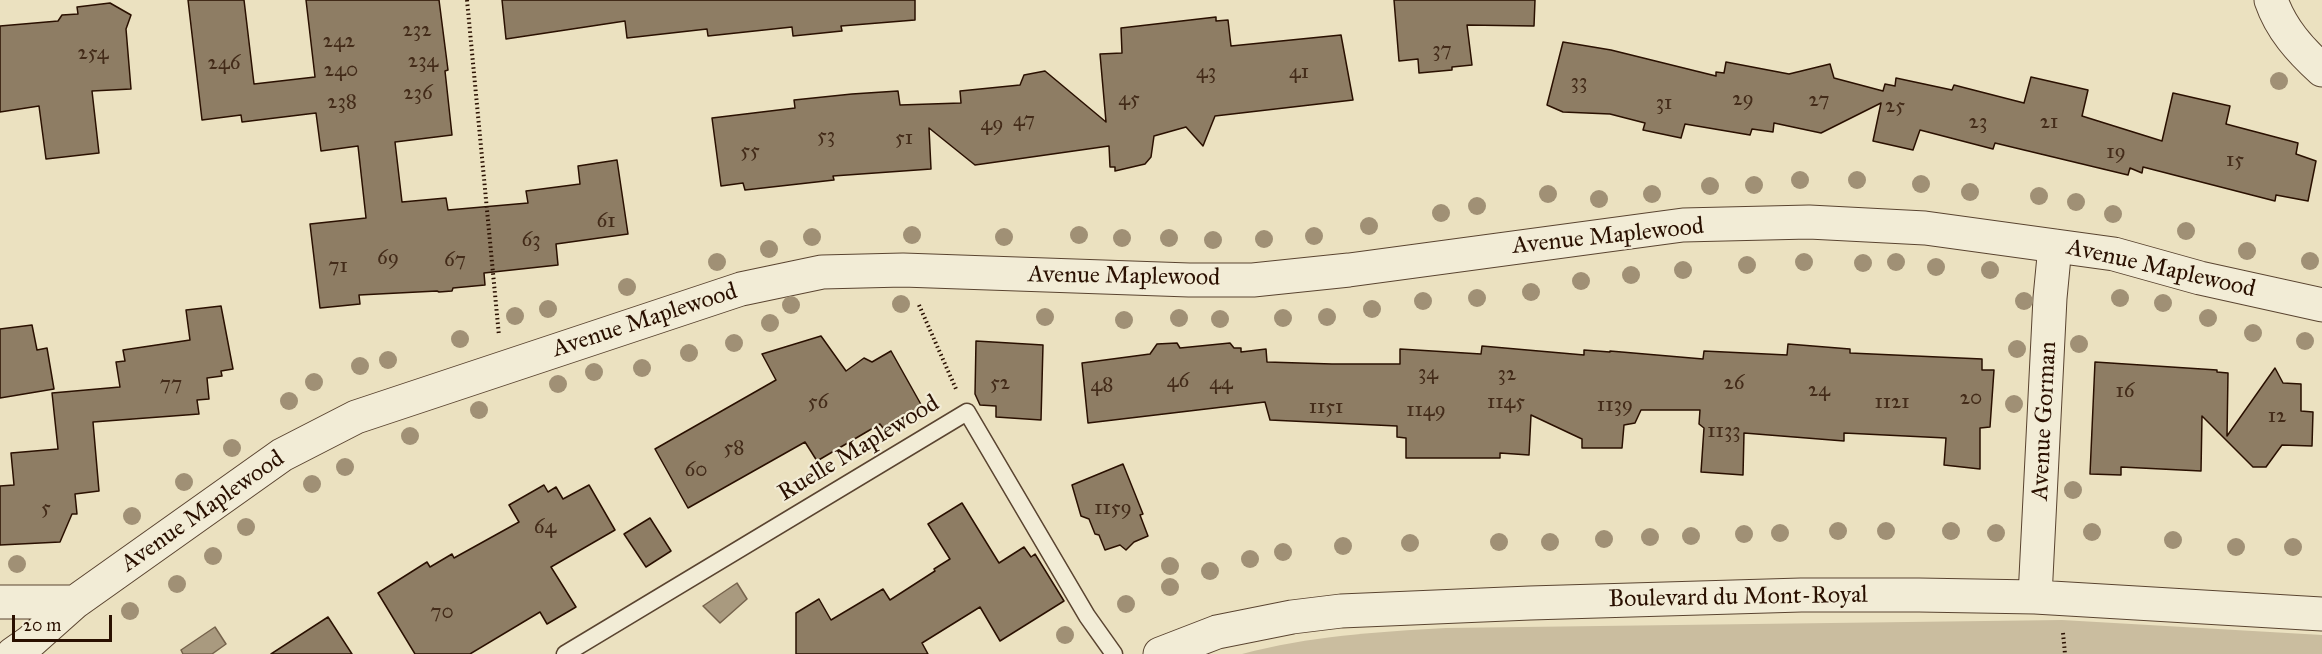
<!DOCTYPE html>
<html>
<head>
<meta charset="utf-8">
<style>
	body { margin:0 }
	#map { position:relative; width:2322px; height:654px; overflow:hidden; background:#ebe1c0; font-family:"IM FELL Great Primer",serif }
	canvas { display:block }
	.scale { position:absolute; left:12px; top:615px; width:100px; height:27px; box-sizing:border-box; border:3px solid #2a1000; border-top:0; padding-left:8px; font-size:18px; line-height:21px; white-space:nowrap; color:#2a1000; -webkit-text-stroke:4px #f2ecd6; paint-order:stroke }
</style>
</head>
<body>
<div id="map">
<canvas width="2322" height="654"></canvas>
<div class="scale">20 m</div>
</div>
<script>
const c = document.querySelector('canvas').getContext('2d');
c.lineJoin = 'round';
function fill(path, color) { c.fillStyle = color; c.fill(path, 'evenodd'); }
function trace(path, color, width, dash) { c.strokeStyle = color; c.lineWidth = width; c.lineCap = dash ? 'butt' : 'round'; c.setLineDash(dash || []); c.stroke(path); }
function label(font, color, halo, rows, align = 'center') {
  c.font = font + ' "IM FELL Great Primer",serif'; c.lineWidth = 4.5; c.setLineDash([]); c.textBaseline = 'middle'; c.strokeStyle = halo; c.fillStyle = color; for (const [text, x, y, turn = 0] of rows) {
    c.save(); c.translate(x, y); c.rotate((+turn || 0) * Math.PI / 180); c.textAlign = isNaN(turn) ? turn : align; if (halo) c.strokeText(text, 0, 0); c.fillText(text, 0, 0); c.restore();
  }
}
fill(new Path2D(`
	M 2062,620 L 2322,635 L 2322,654 L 1242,654 C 1309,636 1376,632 1446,628 Z`), '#cabd9f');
const water = new Path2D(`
	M 737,583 L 747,599 L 720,623 L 703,606 Z
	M 215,627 L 226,644 L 212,654 L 183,654 L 181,650 Z`);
fill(water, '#a99a7f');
trace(water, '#76634c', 1.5);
const building = new Path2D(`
	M 188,0 L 244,0 L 254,84 L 315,77 L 306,0 L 439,0 L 448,70 L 445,71 L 452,135 L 395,142 L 402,202 L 446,198 L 448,210 L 528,203 L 526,191 L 580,184 L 578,166 L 617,160 L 628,234 L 556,244 L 558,265 L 484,273 L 485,285 L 453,288 L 452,291 L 439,292 L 437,291 L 359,295 L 360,304 L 320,308 L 310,224 L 366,218 L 358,146 L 321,151 L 316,113 L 242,122 L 241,115 L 202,120 Z
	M 502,0 L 915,0 L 915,20 L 841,26 L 842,31 L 793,36 L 792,27 L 708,36 L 707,29 L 627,38 L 625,21 L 506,39 Z
	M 1394,0 L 1535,0 L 1534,26 L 1467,25 L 1472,65 L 1452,67 L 1452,70 L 1419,73 L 1418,59 L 1399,61 Z
	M 110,3 L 131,15 L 126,29 L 131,89 L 92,91 L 99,153 L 46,159 L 39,106 L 0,112 L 0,26 L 58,21 L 62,15 L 78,14 L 77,7 Z
	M 1216,17 L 1216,21 L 1228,20 L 1231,46 L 1341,35 L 1353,100 L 1215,116 L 1203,146 L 1186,127 L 1154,136 L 1151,157 L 1145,164 L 1115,171 L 1115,167 L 1110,167 L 1109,146 L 975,165 L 929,128 L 931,169 L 833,176 L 834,180 L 745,190 L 743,183 L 721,186 L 712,118 L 795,108 L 794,100 L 852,94 L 898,91 L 900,105 L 961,103 L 960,91 L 1020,85 L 1024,75 L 1045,71 L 1106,122 L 1100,54 L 1122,53 L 1121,28 Z
	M 1563,42 L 1611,50 L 1716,76 L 1716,72 L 1724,73 L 1726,62 L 1789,74 L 1830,64 L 1834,78 L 1883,91 L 1885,84 L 1895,86 L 1896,78 L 1952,90 L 1954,85 L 2024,103 L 2031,77 L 2088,90 L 2082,116 L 2162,141 L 2173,93 L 2230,106 L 2226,124 L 2298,143 L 2296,154 L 2316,161 L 2308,201 L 2276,195 L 2275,201 L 2143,167 L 2142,173 L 2130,168 L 2128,175 L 1995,143 L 1993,149 L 1920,130 L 1913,150 L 1873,141 L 1881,103 L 1821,133 L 1774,123 L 1773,132 L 1752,129 L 1750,135 L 1685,124 L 1681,138 L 1643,130 L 1645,123 L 1610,114 L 1563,112 L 1547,105 Z
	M 221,306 L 233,369 L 221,371 L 222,376 L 207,378 L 209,399 L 197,400 L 199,414 L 93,422 L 99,491 L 75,494 L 77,514 L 72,514 L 60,542 L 0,545 L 0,486 L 14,485 L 11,453 L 58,449 L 52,393 L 120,387 L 116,362 L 125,361 L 123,350 L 190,340 L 186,310 Z
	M 32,325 L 37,350 L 47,348 L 54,389 L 0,398 L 0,329 Z
	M 821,336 L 846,371 L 864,358 L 872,362 L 891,351 L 923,408 L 883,428 L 880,424 L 817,461 L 805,442 L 688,508 L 655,449 L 776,380 L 762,354 Z
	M 976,341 L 1043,345 L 1041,420 L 996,417 L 996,406 L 980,405 L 975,394 Z
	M 1177,343 L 1180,348 L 1230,343 L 1234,348 L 1241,348 L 1241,352 L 1266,349 L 1267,362 L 1332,364 L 1400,364 L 1400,349 L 1481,354 L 1482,346 L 1584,355 L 1584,350 L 1610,352 L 1610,351 L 1703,359 L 1704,351 L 1787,355 L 1788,344 L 1850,349 L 1850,353 L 1982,359 L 1982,370 L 1994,370 L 1990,427 L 1980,428 L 1980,469 L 1944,465 L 1946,438 L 1844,433 L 1844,441 L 1744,433 L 1743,475 L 1701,472 L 1704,428 L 1699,424 L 1700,410 L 1641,410 L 1635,423 L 1624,425 L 1622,448 L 1582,448 L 1582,439 L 1531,415 L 1529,455 L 1500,453 L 1500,458 L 1406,458 L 1406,438 L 1397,437 L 1397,426 L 1270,420 L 1265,402 L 1088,423 L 1082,363 L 1150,354 L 1157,344 Z
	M 2095,362 L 2217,370 L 2217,372 L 2228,373 L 2227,436 L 2275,368 L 2283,383 L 2301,384 L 2301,411 L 2313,412 L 2312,446 L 2282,445 L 2266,467 L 2253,467 L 2202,416 L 2201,471 L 2121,467 L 2121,475 L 2090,474 Z
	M 1123,464 L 1143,514 L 1140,515 L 1148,536 L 1134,542 L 1126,550 L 1120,545 L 1105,550 L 1099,535 L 1095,534 L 1089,519 L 1081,516 L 1072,485 Z
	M 544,485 L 548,492 L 556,487 L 563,499 L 589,485 L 615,530 L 551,567 L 576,607 L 547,624 L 540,612 L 470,654 L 415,654 L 378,593 L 427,562 L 430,567 L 452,554 L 454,558 L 519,522 L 509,505 Z
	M 962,503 L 999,563 L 1024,547 L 1031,557 L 1035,554 L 1064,601 L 1000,641 L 980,607 L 922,643 L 928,654 L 796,654 L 796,613 L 819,599 L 831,620 L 883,589 L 890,600 L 935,571 L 934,569 L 950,559 L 928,524 Z
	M 650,518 L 671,551 L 646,567 L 624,534 Z
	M 328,617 L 352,654 L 271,654 Z`);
fill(building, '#8e7d64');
trace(building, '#2a1000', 1.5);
const service = new Path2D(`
	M 565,654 L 967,412 L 1087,616 L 1114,654`);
const minor = new Path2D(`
	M 2271,0 C 2281,29 2300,50 2322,70
	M 2035,597 L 2050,298 L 2055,246
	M 0,602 L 75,602
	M 13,654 L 30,642 L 75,602 L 282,455 L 356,417 L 741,289 L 822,272 L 903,270 L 1189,280 L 1253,280 L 1349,270 L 1683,225 L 1809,222 L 1925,228 L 2114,254 L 2200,278 L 2322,305
	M 1160,654 L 1217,632 L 1292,617 L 1341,611 L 1530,603 L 1801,595 L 1919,595 L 2035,597 L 2322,614`);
trace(service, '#5a4430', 19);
trace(minor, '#5a4430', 35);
trace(new Path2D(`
	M 467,0 L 499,336
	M 919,305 L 956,389
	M 2063,633 L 2065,654`), '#2a1000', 4, [1.5, 3]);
trace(service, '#f2ecd6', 16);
trace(minor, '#f2ecd6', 33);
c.fillStyle = '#a09075';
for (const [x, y] of [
	[2279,81],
	[1800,180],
	[1857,180],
	[1921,184],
	[1754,185],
	[1710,186],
	[1970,192],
	[1548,194],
	[1652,194],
	[2039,196],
	[1599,199],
	[2076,202],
	[1477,206],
	[1441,213],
	[2113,214],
	[1369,226],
	[2186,231],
	[912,235],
	[1079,235],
	[1314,236],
	[812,237],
	[1004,237],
	[1122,238],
	[1169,238],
	[1264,239],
	[1213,240],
	[769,249],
	[2247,251],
	[2310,261],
	[717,262],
	[1804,262],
	[1896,262],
	[1863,263],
	[1747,265],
	[1936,267],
	[1683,270],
	[1990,270],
	[1631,275],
	[1581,281],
	[627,287],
	[1531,292],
	[1477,298],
	[2120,298],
	[1423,301],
	[2024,301],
	[2163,303],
	[901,304],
	[791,305],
	[548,309],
	[1372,309],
	[515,316],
	[1045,317],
	[1327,317],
	[1179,318],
	[1283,318],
	[2208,318],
	[1220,319],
	[1124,320],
	[770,323],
	[2253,333],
	[460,339],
	[2305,341],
	[734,343],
	[2079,344],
	[2017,349],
	[689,353],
	[388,360],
	[360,366],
	[642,368],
	[594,372],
	[314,382],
	[558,384],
	[289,401],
	[2014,404],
	[479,410],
	[410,436],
	[232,448],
	[345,467],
	[184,482],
	[312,484],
	[2073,490],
	[132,516],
	[246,527],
	[1838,531],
	[1886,531],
	[1951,531],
	[2092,532],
	[1780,533],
	[1996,533],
	[1744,534],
	[1691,536],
	[1650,537],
	[1604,539],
	[2173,540],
	[1499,542],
	[1550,542],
	[1410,543],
	[1343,546],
	[2236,547],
	[2293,547],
	[1283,552],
	[213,556],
	[1250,559],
	[17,564],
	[1170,566],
	[1210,571],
	[177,584],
	[1170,587],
	[1126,604],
	[130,611],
	[1065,635]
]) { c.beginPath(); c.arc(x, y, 9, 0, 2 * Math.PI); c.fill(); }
label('21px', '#432b19', null, [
	["232",417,31],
	["242",339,42],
	["37",1442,51],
	["254",93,54],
	["234",423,62],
	["246",224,64],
	["240",341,71],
	["43",1206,73],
	["41",1299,73],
	["33",1579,83],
	["236",418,94],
	["45",1129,100],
	["29",1743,100],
	["27",1819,101],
	["238",342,103],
	["31",1664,104],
	["25",1895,107],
	["47",1024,121],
	["23",1978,123],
	["21",2049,123],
	["49",992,125],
	["53",826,137],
	["51",904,139],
	["55",750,152],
	["19",2116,153],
	["15",2235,161],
	["61",606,222],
	["63",531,241],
	["69",388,259],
	["67",455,261],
	["71",338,267],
	["34",1428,374],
	["32",1507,375],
	["46",1178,382],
	["52",1000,384],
	["44",1221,384],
	["26",1734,384],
	["77",171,385],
	["48",1102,386],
	["24",1819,391],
	["16",2125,392],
	["20",1971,399],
	["56",818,403],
	["1145",1506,403],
	["1121",1892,403],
	["1139",1615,406],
	["1151",1326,408],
	["1149",1426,411],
	["12",2277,417],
	["1133",1724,432],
	["58",734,449],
	["60",696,471],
	["5",46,509],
	["1159",1113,509],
	["64",545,528],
	["70",442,613]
]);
label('24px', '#2a1000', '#f2ecd6', [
	["Avenue Maplewood",1608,237,-6],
	["Avenue Maplewood",2161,269,13],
	["Avenue Maplewood",1124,277,1],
	["Avenue Maplewood",645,321,-18],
	["Avenue Gorman",2045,421,-87],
	["Ruelle Maplewood",859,449,-31],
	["Avenue Maplewood",203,512,-35],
	["Boulevard du Mont-Royal",1738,598,-1]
]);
</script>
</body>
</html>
